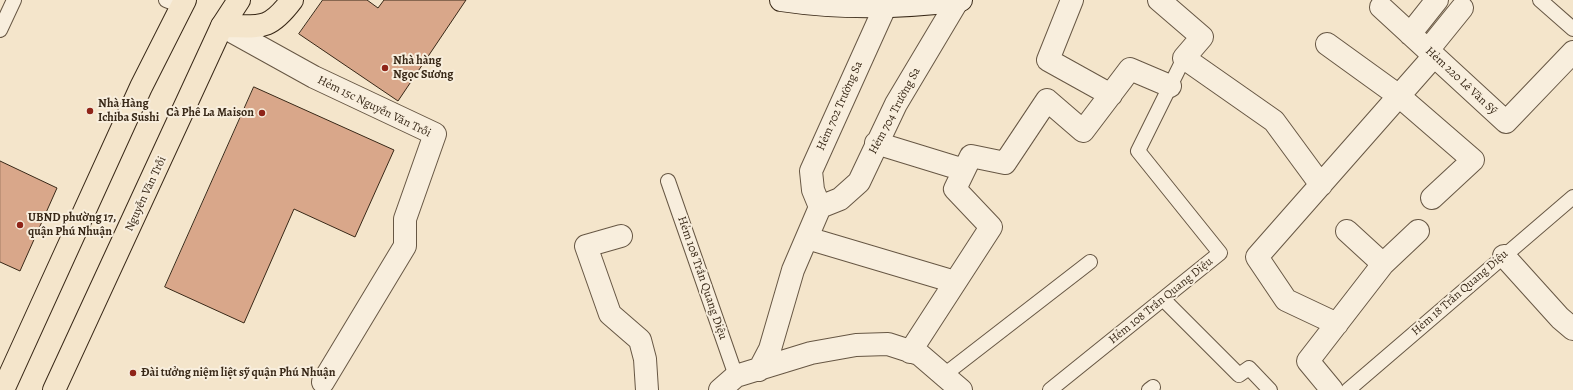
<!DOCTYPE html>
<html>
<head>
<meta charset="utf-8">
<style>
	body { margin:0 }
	canvas { display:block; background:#f4e5cb }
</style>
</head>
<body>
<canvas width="1573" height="390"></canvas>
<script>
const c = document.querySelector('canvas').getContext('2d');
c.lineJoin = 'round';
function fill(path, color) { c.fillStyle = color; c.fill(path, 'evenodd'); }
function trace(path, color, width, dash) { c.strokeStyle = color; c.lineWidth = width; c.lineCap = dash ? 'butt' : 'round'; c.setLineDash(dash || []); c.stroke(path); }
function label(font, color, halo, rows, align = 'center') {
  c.font = font + ' Alegreya,serif'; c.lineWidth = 4; c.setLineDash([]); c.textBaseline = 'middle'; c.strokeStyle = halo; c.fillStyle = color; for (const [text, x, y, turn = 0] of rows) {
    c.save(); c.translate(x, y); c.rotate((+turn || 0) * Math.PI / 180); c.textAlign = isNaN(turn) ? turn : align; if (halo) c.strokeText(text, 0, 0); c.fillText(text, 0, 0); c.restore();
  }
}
const building = new Path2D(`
	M 323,0 L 367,0 L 378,8 L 384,0 L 466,0 L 398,101 L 299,34 Z
	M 254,87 L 394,150 L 355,237 L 294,209 L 244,323 L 165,287 Z
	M 0,161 L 57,188 L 20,271 L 0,262 Z`);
fill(building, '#d9a78a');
trace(building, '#382817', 1);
const lane = new Path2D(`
	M 166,0 L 181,6
	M 1540,0 L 1573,29
	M 0,30 L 14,0
	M 668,181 L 736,376
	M 1163,299 L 1239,375 L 1249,368 L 1270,390
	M 944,375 L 1090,262
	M 1050,390 L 1220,253 L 1138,151 L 1184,58
	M 1149,390 L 1153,387
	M 1348,390 L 1573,197`);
const street = new Path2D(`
	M 1072,0 L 1048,60 L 1111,95
	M 1159,0 L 1202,37 L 1184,58 L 1274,121 L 1321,185
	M 1381,7 L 1506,122 L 1573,52
	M 222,26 L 314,77 L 435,134 L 405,219 L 405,246 L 323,382
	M 1410,34 L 1437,0
	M 1327,44 L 1399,96 L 1473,160 L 1432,198
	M 1428,50 L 1462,8
	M 876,143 L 964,170
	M 820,207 L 840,199 L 859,182 L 896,104 L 958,0
	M 820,207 L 813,190 L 811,171 L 885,7
	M 1347,231 L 1383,264
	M 621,236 L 586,246 L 610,314 L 640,340 L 645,359 L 647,390
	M 807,238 L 955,282
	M 1504,256 L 1560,318 L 1573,329
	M 1337,324 L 1286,300 L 1257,257 L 1434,56
	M 910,352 L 991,227 L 955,189 L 971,156 L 1005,163 L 1047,100 L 1083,131 L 1130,69 L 1170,86
	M 759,370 L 770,349 L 793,270 L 820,207
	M 720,390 L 736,376 L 811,353 L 856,345 L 888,344 L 919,354 L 961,390
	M 1332,390 L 1308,361 L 1383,264 L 1418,231`);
const secondary = new Path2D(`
	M 781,0 C 841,9 900,8 961,0`);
const primary = new Path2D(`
	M 222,26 C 260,26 268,32 292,0
	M 3,390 L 141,87 L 185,0
	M 54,390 L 222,26 L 239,0`);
trace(lane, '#675744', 16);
trace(street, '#675744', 24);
trace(secondary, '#382817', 24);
trace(primary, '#382817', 24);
trace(lane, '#f8eedd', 14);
trace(street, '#f8eedd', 22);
trace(secondary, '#f8eedd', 22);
trace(primary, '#f4e5cb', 22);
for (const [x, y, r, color] of [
	[385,68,4,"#8f2418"],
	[90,111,4,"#8f2418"],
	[262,113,4,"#8f2418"],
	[20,225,4,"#8f2418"],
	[133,373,4,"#8f2418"]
]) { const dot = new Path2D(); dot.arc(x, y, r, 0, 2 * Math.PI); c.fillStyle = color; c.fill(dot); trace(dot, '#f8eedd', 1.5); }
label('bold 12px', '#382817', '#f8eedd', [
	["Nhà hàng",393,61],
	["Ngọc Sương",393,75],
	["Nhà Hàng",98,104],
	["Ichiba Sushi",98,118],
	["Cà Phê La Maison",254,113,"right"],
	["UBND phường 17,",28,218],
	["quận Phú Nhuận",28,232],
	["Đài tưởng niệm liệt sỹ quận Phú Nhuận",141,373]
], 'left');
label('12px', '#382817', '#f8eedd', [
	["Hẻm 220 Lê Văn Sỹ",1461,81,43],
	["Hẻm 702 Trường Sa",840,106,-66],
	["Hẻm 15c Nguyễn Văn Trỗi",374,107,26],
	["Hẻm 704 Trường Sa",895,111,-62],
	["Nguyễn Văn Trỗi",146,194,-65],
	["Hẻm 108 Trần Quang Diệu",702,278,71],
	["Hẻm 18 Trần Quang Diệu",1460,293,-41],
	["Hẻm 108 Trần Quang Diệu",1161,301,-39]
]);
</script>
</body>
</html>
